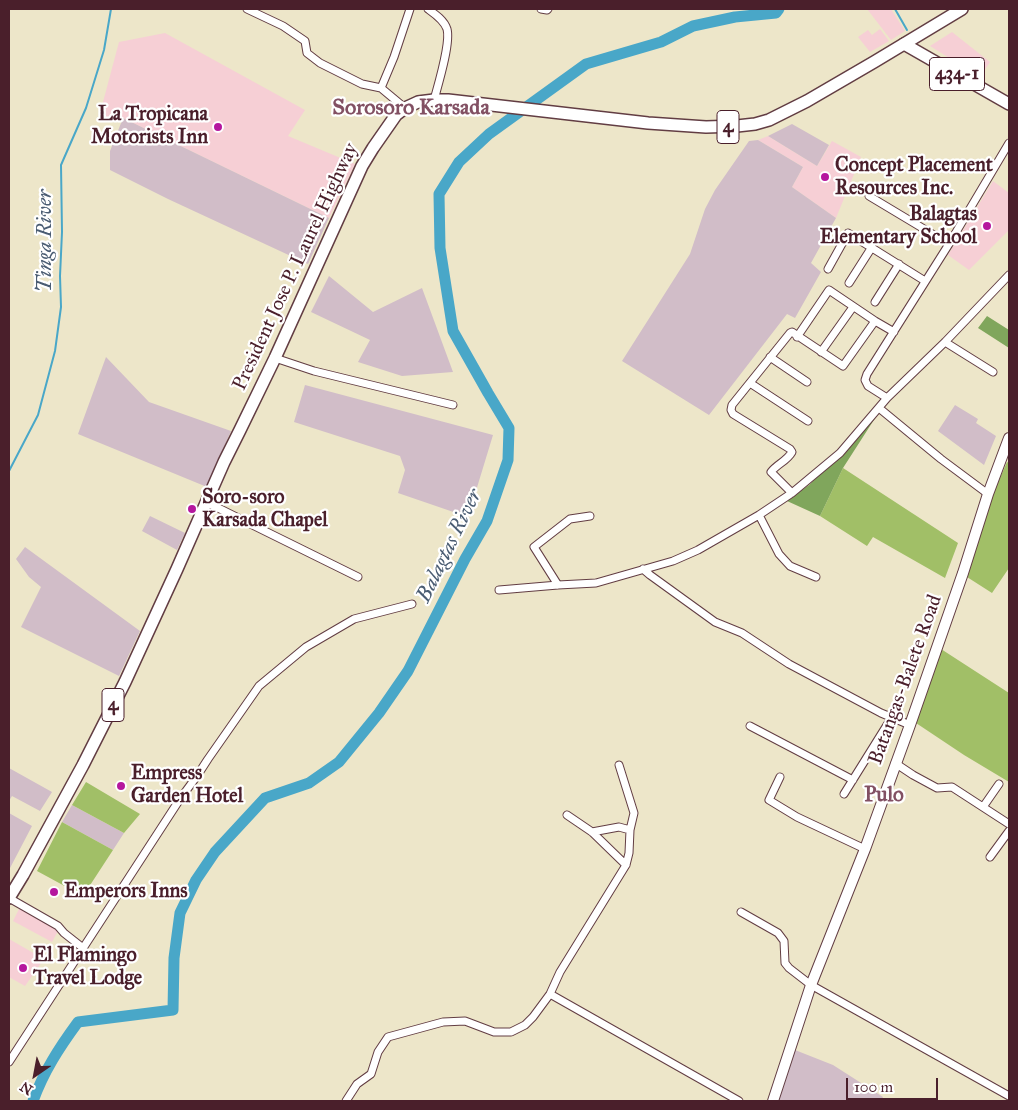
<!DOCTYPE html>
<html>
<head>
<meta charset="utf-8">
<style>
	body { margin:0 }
	#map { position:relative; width:1018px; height:1110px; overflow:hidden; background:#ede6c9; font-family:"IM FELL Great Primer",serif }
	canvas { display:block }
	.frame { position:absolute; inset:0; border:10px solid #4a1f2b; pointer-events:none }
	.north { position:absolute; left:10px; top:1050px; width:50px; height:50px; -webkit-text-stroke:4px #fff; paint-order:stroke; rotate:213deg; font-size:14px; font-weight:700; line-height:20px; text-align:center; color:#4a1f2b }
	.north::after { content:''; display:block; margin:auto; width:18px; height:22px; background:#4a1f2b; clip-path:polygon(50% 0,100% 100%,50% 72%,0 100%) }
	.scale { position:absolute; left:846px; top:1078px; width:92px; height:22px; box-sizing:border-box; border:2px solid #4a1f2b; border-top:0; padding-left:6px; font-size:15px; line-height:18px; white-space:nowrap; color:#4a1f2b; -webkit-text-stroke:4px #fff; paint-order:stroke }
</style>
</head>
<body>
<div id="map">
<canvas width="1018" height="1110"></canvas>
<div class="frame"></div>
<div class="north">N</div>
<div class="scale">100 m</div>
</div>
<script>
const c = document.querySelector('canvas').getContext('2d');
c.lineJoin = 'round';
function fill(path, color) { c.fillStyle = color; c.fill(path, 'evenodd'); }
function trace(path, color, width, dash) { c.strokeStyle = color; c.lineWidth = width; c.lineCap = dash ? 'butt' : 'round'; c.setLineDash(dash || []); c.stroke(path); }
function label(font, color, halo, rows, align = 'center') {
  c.font = font + ' "IM FELL Great Primer",serif'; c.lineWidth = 4.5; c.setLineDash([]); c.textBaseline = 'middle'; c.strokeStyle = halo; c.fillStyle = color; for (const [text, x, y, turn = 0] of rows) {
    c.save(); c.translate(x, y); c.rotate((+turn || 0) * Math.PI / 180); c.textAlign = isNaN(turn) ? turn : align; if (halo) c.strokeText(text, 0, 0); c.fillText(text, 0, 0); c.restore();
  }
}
fill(new Path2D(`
	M 867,9 L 891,9 L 905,31 L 891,40 Z
	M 880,29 L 889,41 L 870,52 L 858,37 L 868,30 L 872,35 Z
	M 952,32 L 990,62 L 980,77 L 930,46 Z
	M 165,33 L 305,110 L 288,136 L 355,164 L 329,218 L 123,118 L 99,117 L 119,42 Z
	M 768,136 L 817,166 L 832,141 L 861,157 L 836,218 L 792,187 L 803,167 L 758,140 Z
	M 993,181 L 1009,193 L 1009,230 L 969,270 L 948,255 Z
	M 20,907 L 59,929 L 52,942 L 13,921 Z
	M 9,939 L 44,959 L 25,986 L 9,977 Z`), '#f6cfd5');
fill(new Path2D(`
	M 123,118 L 329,218 L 308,264 L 168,199 L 110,170 L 110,151 Z
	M 792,124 L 829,145 L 817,166 L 768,136 Z
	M 758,140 L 803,167 L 792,187 L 836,218 L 811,263 L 821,272 L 795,318 L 787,314 L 709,415 L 622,361 L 690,254 L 705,209 L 715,190 L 749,141 Z
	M 329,276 L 373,312 L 422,288 L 453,372 L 402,376 L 358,362 L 370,340 L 311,312 Z
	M 106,357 L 149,402 L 231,431 L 207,487 L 78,434 Z
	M 305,385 L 493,435 L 468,517 L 398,493 L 405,470 L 400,456 L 294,422 Z
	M 955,405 L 978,419 L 976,423 L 996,436 L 984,465 L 938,431 Z
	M 150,516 L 185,533 L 177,550 L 142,531 Z
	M 25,547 L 140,631 L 119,676 L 21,627 L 41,587 L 29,577 L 16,559 Z
	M 9,768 L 52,792 L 40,811 L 12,796 L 9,801 Z
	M 72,805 L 124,833 L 113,850 L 62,822 Z
	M 9,813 L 32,826 L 9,870 Z
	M 795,1050 L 833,1065 L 883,1097 L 881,1101 L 778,1101 Z`), '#d1bdc8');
fill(new Path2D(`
	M 1007,462 L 1009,463 L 1009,568 L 992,593 L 967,577 L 993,494 Z
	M 843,468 L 958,543 L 945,578 L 873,537 L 867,546 L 820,516 Z
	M 941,649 L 1009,693 L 1009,782 L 964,755 L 916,723 Z
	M 86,782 L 140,814 L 124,833 L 72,805 Z
	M 62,822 L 113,850 L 83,896 L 37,871 Z`), '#a1bf67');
fill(new Path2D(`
	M 987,316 L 1009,330 L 1009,348 L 978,328 Z
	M 879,412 L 843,468 L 820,516 L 787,501 L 809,485 L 842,453 Z`), '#80a65c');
trace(new Path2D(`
	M 895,9 L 907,30
	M 9,471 L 38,415 L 55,351 L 61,307 L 60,276 L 62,232 L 61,165 L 86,108 L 104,50 L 111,9`), '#49a7c8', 2);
trace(new Path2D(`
	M 33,1101 C 44,1071 59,1048 78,1022 L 173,1010 L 174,958 L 180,913 L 196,880 L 215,852 L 265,798 L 309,783 L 339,762 L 379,713 L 408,671 L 465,559 L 487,521 L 508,460 L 509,428 L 488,393 L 453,331 L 440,248 L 439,194 L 459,162 L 489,134 L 586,64 L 661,42 L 693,26 L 735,17 L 776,13 L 779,9`), '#49a7c8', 11);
const minor = new Path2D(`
	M 247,9 L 283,26 L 305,41 L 307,53 L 320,63 L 362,84 L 381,88 L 405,108
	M 428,9 C 435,14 444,20 447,29 C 451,43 438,85 434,100
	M 541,9 L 547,10 L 548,9
	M 381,88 L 394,57 L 410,9
	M 869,196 L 949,244
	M 828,269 L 848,233 L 925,281
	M 849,283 L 872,247
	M 875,302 L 899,264
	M 797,337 L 829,290 L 875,321 L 894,332
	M 945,342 L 993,372
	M 821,352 L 853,307
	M 770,357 L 807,382
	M 275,358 L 314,371 L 453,405
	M 750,383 L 808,421
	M 887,398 L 868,386 L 865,380 L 867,374 L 949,244 L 1009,143
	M 879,408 L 941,459 L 988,494
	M 792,493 L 771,472 C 777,464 787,461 792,452 L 790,449 L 733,414 L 731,410 L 732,405 L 790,333 L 792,332 L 843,366 L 875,321
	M 206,502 L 358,577
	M 759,515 L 779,554 L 790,566 L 816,577
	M 643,569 L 650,575 L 715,622 L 742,633 L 789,664 L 881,713 L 910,725
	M 558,585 L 534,547 L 570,519 L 590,516
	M 499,590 L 558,585 L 596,583 L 673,561 L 698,550 L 759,515 L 792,493 L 840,453 L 887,398 L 945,342 L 1009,275
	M 750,726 L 853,780
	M 895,763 L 913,775 L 937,788 L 952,787 L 1009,824
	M 780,777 L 769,800 L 797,817 L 865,849
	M 844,794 L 892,717
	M 983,807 L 999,784
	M 567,815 L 592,832 L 626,865
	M 592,832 L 619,827 L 630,830
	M 990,857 L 1009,831
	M 9,898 L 58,926 L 64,933 L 83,948
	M 741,912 L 778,933 L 784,941 L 785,963 L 789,968 L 811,985 L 1009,1096
	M 550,994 L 739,1101
	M 9,1062 L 180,799 L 197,776 L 208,759 L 259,686 L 306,647 L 354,619 L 412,604
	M 346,1101 L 357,1084 L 371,1074 L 378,1052 L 388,1037 L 443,1022 L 465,1021 L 494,1032 L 511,1032 L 525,1025 L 533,1017 L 550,994 L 560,972 L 626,865 L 629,853 L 630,830 L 634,813 L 619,765`);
const secondary = new Path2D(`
	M 773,1101 L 811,985 L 865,849 L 910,725 L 963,573 L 988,494 L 1009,438`);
const primary = new Path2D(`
	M 904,44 L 1009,104`);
const trunk = new Path2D(`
	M 9,898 L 23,875 L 83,765 L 125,682 L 177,569 L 224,462 L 240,430 L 275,358 L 362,166 L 373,148 L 396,115 L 405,108 L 418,102 L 434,100 L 448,100 L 648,123 L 706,127 L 737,126 L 755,124 L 769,120 L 807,101 L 874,62 L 962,9`);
trace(minor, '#623d43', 9);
trace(secondary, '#623d43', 12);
trace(primary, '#623d43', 14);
trace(trunk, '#623d43', 14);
trace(minor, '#fff', 7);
trace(secondary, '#fff', 10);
trace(primary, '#fff', 11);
trace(trunk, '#fff', 11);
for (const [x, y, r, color] of [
	[218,127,5,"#b5179e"],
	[825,177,5,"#b5179e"],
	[987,226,5,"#b5179e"],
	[192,509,5,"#b5179e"],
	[121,786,5,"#b5179e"],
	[54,892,5,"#b5179e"],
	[23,968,5,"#b5179e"]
]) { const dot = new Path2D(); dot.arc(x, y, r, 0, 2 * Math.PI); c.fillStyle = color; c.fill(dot); trace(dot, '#fff', 2); }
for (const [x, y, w] of [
	[957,74,55],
	[728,127,22],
	[113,705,22]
]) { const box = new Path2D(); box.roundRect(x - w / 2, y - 16.5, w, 33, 4); c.fillStyle = '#fff'; c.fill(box); trace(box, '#4a1f2b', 1); }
label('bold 19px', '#4a1f2b', null, [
	["434-1",957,74],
	["4",728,127],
	["4",113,705]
]);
label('bold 20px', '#4a1f2b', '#fff', [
	["La Tropicana",208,115,"right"],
	["Motorists Inn",208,138,"right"],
	["Concept Placement",835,166],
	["Resources Inc.",835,189],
	["Balagtas",977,215,"right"],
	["Elementary School",977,238,"right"],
	["Soro-soro",202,498],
	["Karsada Chapel",202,521],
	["Empress",131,774],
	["Garden Hotel",131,797],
	["Emperors Inns",64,892],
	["El Flamingo",33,956],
	["Travel Lodge",33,979]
], 'left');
label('20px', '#4a1f2b', '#fff', [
	["President Jose P. Laurel Highway",296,267,-65],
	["Batangas-Balete Road",906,680,-70]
]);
label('italic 21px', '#4a5c72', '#fff', [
	["Tinga River",46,241,-90],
	["Balagtas River",450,546,-64]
]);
label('bold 21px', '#825063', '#fff', [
	["Pulo",884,796]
]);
label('bold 22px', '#825063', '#fff', [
	["Sorosoro Karsada",411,109]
]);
</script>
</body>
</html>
